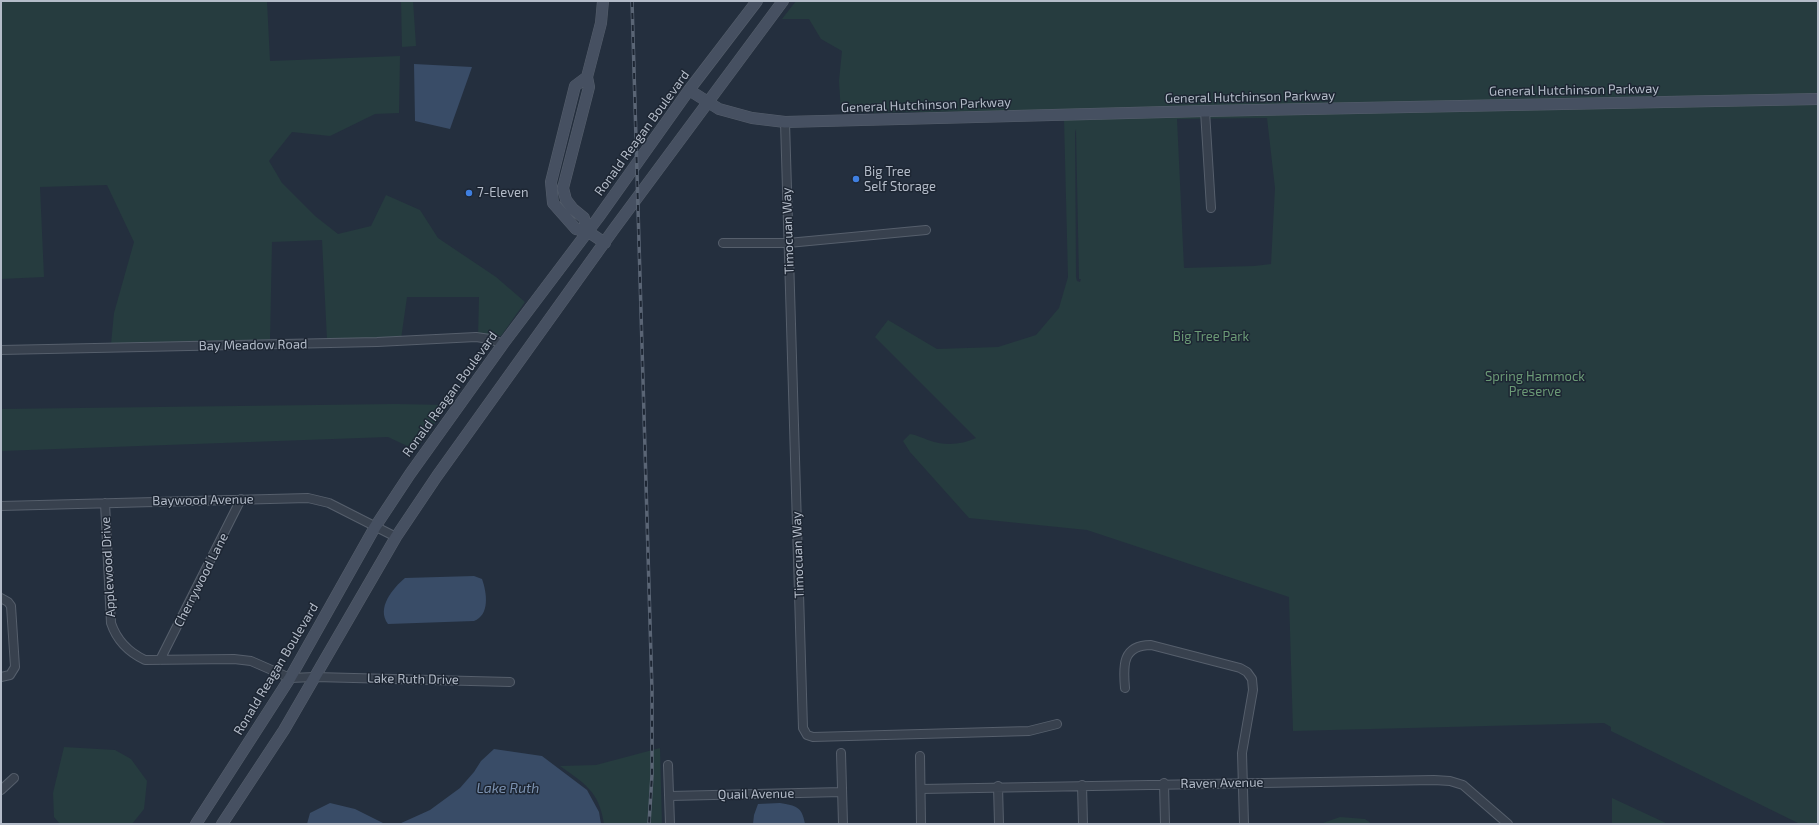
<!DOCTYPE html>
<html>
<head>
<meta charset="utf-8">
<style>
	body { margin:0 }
	#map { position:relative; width:1819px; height:825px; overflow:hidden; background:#242f3e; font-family:"Exo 2",sans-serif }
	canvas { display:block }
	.frame { position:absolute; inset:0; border:2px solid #b4bcc9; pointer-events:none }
</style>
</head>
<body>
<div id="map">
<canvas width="1819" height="825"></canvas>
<div class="frame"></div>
</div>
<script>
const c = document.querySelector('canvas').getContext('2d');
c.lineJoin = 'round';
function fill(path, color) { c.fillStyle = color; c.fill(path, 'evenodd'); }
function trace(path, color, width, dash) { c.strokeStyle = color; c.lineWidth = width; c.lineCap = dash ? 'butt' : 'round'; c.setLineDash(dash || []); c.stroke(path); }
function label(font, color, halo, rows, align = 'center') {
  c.font = font + ' "Exo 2",sans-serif'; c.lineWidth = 3; c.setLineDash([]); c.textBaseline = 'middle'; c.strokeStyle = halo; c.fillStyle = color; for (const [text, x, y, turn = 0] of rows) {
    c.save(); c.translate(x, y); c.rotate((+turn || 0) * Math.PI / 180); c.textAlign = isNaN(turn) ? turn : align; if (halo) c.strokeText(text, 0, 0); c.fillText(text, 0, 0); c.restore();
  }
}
fill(new Path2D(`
	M 1,1 L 267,1 L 270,61 L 400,56 L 399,113 L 375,114 L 330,136 L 292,132 L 269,161 L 282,183 L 315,216 L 338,234 L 371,226 L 386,195 L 420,210 L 438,238 L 496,277 L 525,302 L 501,336 L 478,338 L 479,297 L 407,297 L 401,339 L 327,340 L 322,240 L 272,242 L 270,341 L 111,344 L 114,313 L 134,242 L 107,185 L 40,187 L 44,277 L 1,279 Z
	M 401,1 L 413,1 L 416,46 L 402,47 Z
	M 796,1 L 1818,1 L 1818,824 L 1800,824 L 1611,731 L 1611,727 L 1604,723 L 1293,731 L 1289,597 L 1087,530 L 969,518 L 910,452 L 903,441 L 910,434 C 917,435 922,438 928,440 C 944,446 961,445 976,438 L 875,337 L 888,320 L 937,349 L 998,347 L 1036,335 L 1059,308 L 1068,277 L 1064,119 L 1075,110 L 841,113 L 839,81 L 842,51 L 821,39 L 809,19 L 782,19 ZM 1267,118 L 1275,188 L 1271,264 L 1254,266 L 1184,268 L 1177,119 ZM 1076,129 L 1079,279 L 1081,279 L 1080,282 L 1077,281 L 1076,277 L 1075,132 Z
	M 395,404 L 448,405 L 416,450 L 388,437 L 1,451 L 1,409 Z
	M 64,747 L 115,750 L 131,759 L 147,781 L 144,809 L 132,824 L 60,824 L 54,817 L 53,793 Z
	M 660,748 L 662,824 L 604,824 C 599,791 585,784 560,766 L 596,765 Z
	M 1612,798 L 1668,824 L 1612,824 Z
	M 1340,817 L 1365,819 L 1372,824 L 1320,824 Z`), '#263c3f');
fill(new Path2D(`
	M 414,64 L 472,67 L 450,129 L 415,121 Z
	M 474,576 L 482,579 C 487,593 490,615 474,621 L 388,624 C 376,608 393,588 405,578 Z
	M 494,749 L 542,756 L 587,790 L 599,812 L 601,824 L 399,824 L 430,810 L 460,788 L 474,772 L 481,761 Z
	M 330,803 L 355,809 L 385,824 L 307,824 L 310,813 Z
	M 780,803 C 796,806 802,806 805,824 L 753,824 L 754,815 L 758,804 Z`), '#394c67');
const street = new Path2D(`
	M 1205,111 L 1211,208
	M 785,122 L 803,728 L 807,735 L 813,737 L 1029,731 L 1057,724
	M 723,243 L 788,243 L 926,230
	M 1,350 L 377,342 L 476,337 L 490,339 L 503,344
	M 105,503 L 111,623 C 117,641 128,652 145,660 L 234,659 L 251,661 L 290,678 L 315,677 L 510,682
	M 1,506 L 308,498 L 329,503 L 396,537
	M 1,598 L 8,602 L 11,606 L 15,667 L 10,675 L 1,677
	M 160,660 L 241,499
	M 1125,688 C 1123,666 1122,645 1151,645 L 1240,668 L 1247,672 L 1252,679 L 1253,690 L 1242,753 L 1244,824
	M 841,753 L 843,824
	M 920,756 L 921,824
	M 668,765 L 670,824
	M 1164,783 L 1165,824
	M 1082,785 L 1083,824
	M 998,786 L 999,824
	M 921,789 L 1434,780 L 1450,781 L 1463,785 L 1508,824
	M 1,790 L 14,778
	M 670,796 L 842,792`);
const secondary = new Path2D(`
	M 587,77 L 575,86 L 551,182 L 553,203 L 576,229 L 587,231 L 605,243
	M 689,90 L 719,109 L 752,118 L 785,122 L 1205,111 L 1818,99
	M 587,231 L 584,218 L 573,209 L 566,200 L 563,188 L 589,87 L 587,77 L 601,23 L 603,1
	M 196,824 L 290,678 L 375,527 L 410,474 L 503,344 L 598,218 L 689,90 L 757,1
	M 222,824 L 284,730 L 396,537 L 437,476 L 614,229 L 783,1`);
trace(street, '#565f6c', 10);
trace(secondary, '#565f6c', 12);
trace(street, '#38414e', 8);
trace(secondary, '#465061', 11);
const rail = new Path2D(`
	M 632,1 L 652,691 L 652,775 L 649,824`);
trace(rail, '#5a6575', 3.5);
trace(rail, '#1d2633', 2, [6]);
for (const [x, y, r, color] of [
	[856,179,4,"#3f7fe0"],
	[469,193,4,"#3f7fe0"]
]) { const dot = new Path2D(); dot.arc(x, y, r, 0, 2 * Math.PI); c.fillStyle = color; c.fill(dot); trace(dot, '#1d2633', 1.5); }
label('13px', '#b4bcc9', '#1d2633', [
	["General Hutchinson Parkway",1574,90,-1],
	["General Hutchinson Parkway",1250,97,-1],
	["General Hutchinson Parkway",926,105,-2],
	["Ronald Reagan Boulevard",642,133,-54],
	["Timocuan Way",788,231,-92],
	["Bay Meadow Road",253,345,-1],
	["Ronald Reagan Boulevard",450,394,-54],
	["Baywood Avenue",203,500,-1],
	["Timocuan Way",798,555,-92],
	["Applewood Drive",108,567,-93],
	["Cherrywood Lane",201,580,-63],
	["Ronald Reagan Boulevard",276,669,-59],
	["Lake Ruth Drive",413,679,1],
	["Raven Avenue",1222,783,-1],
	["Quail Avenue",756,794,-1]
]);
label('13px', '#b4bcc9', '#1d2633', [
	["Big Tree",864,172],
	["Self Storage",864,187],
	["7-Eleven",477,193]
], 'left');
label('13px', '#6b9a76', '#1d2633', [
	["Big Tree Park",1211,337],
	["Spring Hammock",1535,377],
	["Preserve",1535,392]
]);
label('italic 14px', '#7c92b1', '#1d2633', [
	["Lake Ruth",508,788]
]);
</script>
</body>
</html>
